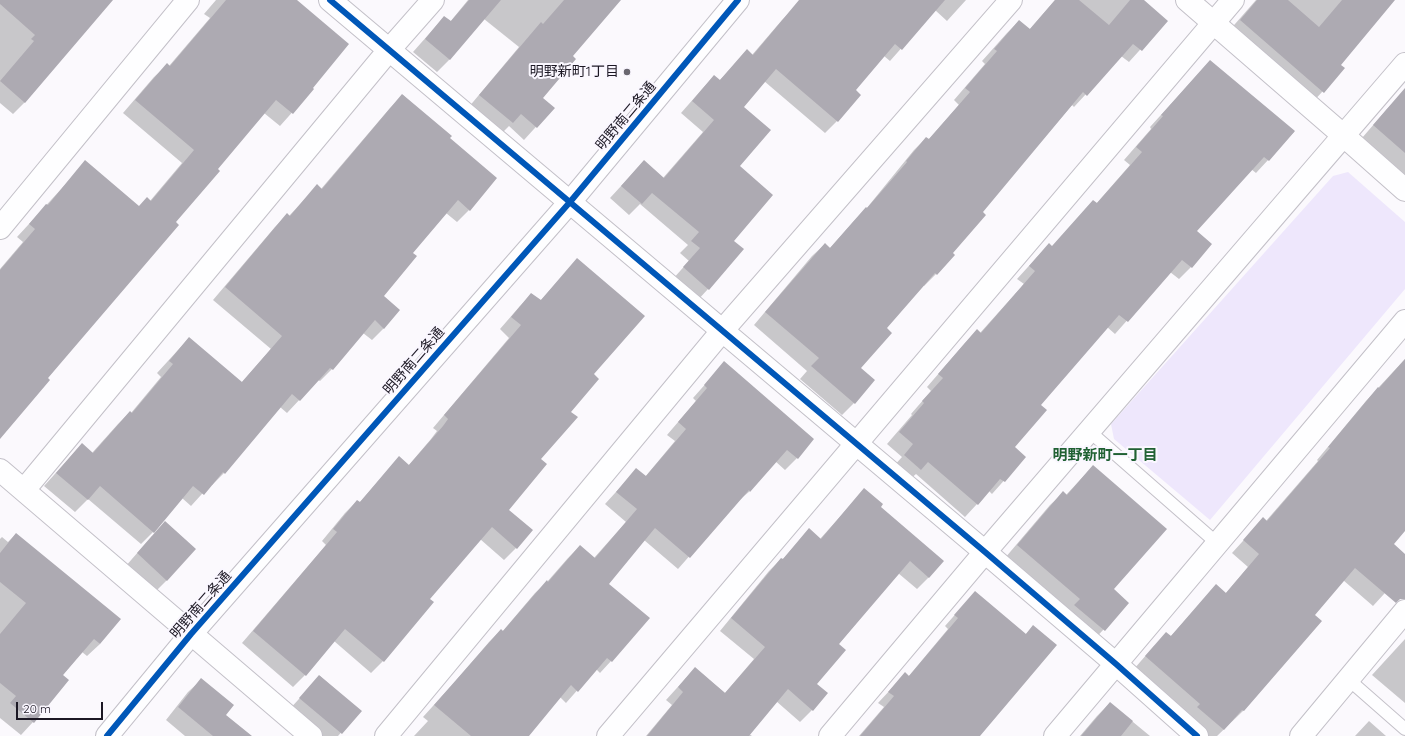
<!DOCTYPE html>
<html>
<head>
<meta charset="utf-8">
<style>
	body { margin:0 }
	#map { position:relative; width:1405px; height:736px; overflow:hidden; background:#fbf9fd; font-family:Quicksand,sans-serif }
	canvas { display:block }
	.scale { position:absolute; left:16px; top:702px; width:87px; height:18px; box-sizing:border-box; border:2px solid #1c1824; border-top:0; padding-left:5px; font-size:12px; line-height:14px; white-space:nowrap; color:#1c1824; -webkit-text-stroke:3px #faf7ff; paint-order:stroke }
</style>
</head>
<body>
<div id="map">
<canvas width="1405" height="736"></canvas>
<div class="scale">20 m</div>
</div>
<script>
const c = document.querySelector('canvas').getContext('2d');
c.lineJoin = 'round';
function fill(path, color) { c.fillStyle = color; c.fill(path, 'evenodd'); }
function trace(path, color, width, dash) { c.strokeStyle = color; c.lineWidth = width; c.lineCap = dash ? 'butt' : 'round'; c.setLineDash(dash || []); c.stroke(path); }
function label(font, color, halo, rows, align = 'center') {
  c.font = font + ' Quicksand,"Noto Sans JP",sans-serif'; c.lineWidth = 4; c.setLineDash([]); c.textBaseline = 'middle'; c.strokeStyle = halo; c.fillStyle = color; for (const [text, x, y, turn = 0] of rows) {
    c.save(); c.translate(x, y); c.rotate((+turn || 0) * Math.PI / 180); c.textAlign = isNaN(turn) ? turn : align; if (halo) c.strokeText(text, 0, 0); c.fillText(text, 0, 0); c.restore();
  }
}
fill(new Path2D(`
	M 1348,172 L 1405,222 L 1405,289 L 1210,520 L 1114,439 L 1111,424 L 1333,176 Z`), '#eee7fc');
fill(new Path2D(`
	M 0,0 L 112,0 L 25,102 L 13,114 L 0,103 Z
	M 216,0 L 285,0 L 311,88 L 313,89 L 280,126 L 264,113 L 217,169 L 0,437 L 0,269 L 23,242 L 17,237 L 86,162 L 138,207 L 150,201 L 182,163 L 123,113 L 154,77 L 167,65 L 169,66 L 210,18 L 204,14 Z
	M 468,0 L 613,0 L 542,98 L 553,108 L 524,140 L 509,126 L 500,135 L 468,108 L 519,47 L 484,19 L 449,60 L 437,72 L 413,52 L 444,17 L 450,22 Z
	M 830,0 L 966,0 L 947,21 L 935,10 L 890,61 L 884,56 L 854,90 L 837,121 L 825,133 L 764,81 L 742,107 L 733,241 L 708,289 L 697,301 L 672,280 L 689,261 L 680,253 L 688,245 L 640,204 L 629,215 L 610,198 L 644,161 L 663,178 L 703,132 L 681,113 L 703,88 L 714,76 L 719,81 L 747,51 L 752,55 L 782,20 L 794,8 Z
	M 1055,0 L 1142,0 L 1166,21 L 1129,62 L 1121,56 L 1074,107 L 1072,105 L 981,212 L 952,253 L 953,255 L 936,274 L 924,286 L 923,285 L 886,328 L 860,369 L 854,403 L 842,415 L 800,379 L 807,371 L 754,325 L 812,256 L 825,244 L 830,248 L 854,221 L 866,209 L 914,150 L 926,138 L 928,140 L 959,105 L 954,100 L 985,64 L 982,61 L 1007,33 L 1019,21 L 1029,30 Z
	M 1256,0 L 1393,0 L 1339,65 L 1344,68 L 1311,104 L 1228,32 Z
	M 1210,61 L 1294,132 L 1256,173 L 1251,169 L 1196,231 L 1191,267 L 1179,279 L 1170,272 L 1115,334 L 1107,327 L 1040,405 L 1013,448 L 1025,457 L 992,494 L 989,491 L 965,517 L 916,474 L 908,481 L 892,468 L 902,457 L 887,444 L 912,415 L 911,414 L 931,391 L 927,387 L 965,343 L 977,331 L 980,333 L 1024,284 L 1017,279 L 1037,257 L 1049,245 L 1052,247 L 1093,201 L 1096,204 L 1130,165 L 1124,160 L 1151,129 L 1150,127 Z
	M 1405,93 L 1405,175 L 1362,138 L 1387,109 L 1399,97 Z
	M 403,95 L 449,138 L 469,210 L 457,222 L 446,213 L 411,253 L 382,296 L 384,328 L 372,340 L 363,333 L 332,369 L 320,381 L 318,380 L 287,413 L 280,407 L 224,473 L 212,485 L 211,484 L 191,506 L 182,498 L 153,532 L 141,544 L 88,499 L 75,512 L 44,486 L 82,444 L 92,453 L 118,424 L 130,412 L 131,413 L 161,377 L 157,373 L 189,338 L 241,383 L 271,349 L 213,300 L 275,227 L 287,215 L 289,216 L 317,186 L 321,189 L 390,108 Z
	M 577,260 L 593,375 L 508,510 L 516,548 L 504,560 L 480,539 L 429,599 L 433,602 L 383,661 L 371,673 L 334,641 L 305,675 L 293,687 L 242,643 L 326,545 L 322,541 L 345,513 L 357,501 L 359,503 L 399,458 L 408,466 L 431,439 L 437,431 L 433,428 L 509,338 L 500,329 L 520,306 L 532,294 L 540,301 Z
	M 1405,359 L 1405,529 L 1392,544 L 1405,555 L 1405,571 L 1373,606 L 1343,580 L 1313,615 L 1321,621 L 1243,711 L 1217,736 L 1205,736 L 1134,669 L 1154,646 L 1170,637 L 1216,586 L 1225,594 L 1248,567 L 1232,553 L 1263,519 L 1266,521 L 1318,461 L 1317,460 L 1366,401 Z
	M 724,363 L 813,439 L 797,458 L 785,470 L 775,461 L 750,491 L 737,502 L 678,569 L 644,540 L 608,584 L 611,661 L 600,673 L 596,669 L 566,703 L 560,697 L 528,736 L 414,736 L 428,721 L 423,717 L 442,696 L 453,684 L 489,642 L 501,630 L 502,632 L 535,593 L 547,582 L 568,558 L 580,546 L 594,558 L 626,522 L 605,504 L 636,470 L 645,477 L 675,441 L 667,435 L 696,401 L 693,398 Z
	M 1093,466 L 1112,590 L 1128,603 L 1091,643 L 1005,558 L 1050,505 L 1063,493 L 1066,495 Z
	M 864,490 L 880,507 L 929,577 L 917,589 L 898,573 L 838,645 L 816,684 L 812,710 L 800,722 L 776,701 L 749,734 L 752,736 L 646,736 L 672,705 L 666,700 L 695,668 L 725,693 L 754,659 L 720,631 L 769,571 L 781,559 L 782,560 L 798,542 L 820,539 Z
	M 16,534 L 100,644 L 87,656 L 82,652 L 62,676 L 33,722 L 21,735 L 0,718 L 0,539 L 2,537 L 8,542 Z
	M 152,536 L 167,580 L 154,593 L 125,567 Z
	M 975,592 L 1025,635 L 1033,626 L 978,736 L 859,736 L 884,707 L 878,703 L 905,674 L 908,677 L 948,629 L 945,626 Z
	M 1405,639 L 1405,703 L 1372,675 Z
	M 320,676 L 360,711 L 338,736 L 316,736 L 287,712 Z
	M 201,680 L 225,715 L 251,736 L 185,736 L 166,720 L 188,692 Z
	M 1110,703 L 1150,736 L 1080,736 L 1097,716 Z
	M 1369,721 L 1386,736 L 1355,736 Z`), '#0003');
fill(new Path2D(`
	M 0,0 L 113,0 L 25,103 L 0,81 L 34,41 L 31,39 L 35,35 L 0,4 Z
	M 226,0 L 297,0 L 349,44 L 313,88 L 314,89 L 293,114 L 276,100 L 218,169 L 220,171 L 176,222 L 179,225 L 48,378 L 50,380 L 0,439 L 0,270 L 35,229 L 29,224 L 46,204 L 48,205 L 85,160 L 139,206 L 147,197 L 151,201 L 194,150 L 135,100 L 167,63 L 170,66 Z
	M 469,0 L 501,0 L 450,60 L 425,39 L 444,16 L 451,21 Z
	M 564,0 L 621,0 L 573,56 L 576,59 L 543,98 L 555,108 L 537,128 L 521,114 L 513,123 L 479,95 L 541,22 L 543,24 Z
	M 799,0 L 945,0 L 902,50 L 895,44 L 856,90 L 861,95 L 838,122 L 776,69 L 744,107 L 771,130 L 740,166 L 773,195 L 734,241 L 744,249 L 709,290 L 683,267 L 700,248 L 691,241 L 699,232 L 652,193 L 642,204 L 621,186 L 644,160 L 664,178 L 714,120 L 692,101 L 714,75 L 720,80 L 747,49 L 753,55 Z
	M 1055,0 L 1079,0 L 1109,25 L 1130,0 L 1144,0 L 1168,21 L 1142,51 L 1133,44 L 1087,96 L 1083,92 L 983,212 L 986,215 L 953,253 L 955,255 L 937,275 L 935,273 L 887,328 L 892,333 L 861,368 L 875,380 L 855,404 L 811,366 L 819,358 L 765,312 L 825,243 L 830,248 L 866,207 L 867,208 L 907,162 L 906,161 L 926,137 L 929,139 L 970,92 L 965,88 L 997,51 L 994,49 L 1019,20 L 1030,29 Z
	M 1257,0 L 1288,0 L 1319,27 L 1342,0 L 1395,0 L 1341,65 L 1345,68 L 1324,93 L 1240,20 Z
	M 1210,60 L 1295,131 L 1269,161 L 1264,157 L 1197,231 L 1212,244 L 1192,268 L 1182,260 L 1128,322 L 1119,315 L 1041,405 L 1047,410 L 1015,447 L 1026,457 L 1005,482 L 1000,479 L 978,505 L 928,462 L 921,470 L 904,455 L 913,444 L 899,432 L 924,403 L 922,401 L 943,378 L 938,374 L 977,329 L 981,333 L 1035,271 L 1029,266 L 1049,243 L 1052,246 L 1093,200 L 1097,203 L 1142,152 L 1136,147 L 1163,116 L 1161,115 Z
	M 1405,88 L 1405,153 L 1373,125 Z
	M 402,94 L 452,136 L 450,138 L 497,178 L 470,211 L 458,200 L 413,253 L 417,256 L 384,296 L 400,310 L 384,329 L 375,320 L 333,370 L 330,368 L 300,401 L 292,394 L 225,474 L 223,472 L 204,495 L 193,486 L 154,533 L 100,486 L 88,500 L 56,473 L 82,443 L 93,453 L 130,411 L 132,413 L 173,364 L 169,361 L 189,337 L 242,382 L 282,336 L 225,287 L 287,213 L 290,216 L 317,184 L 322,189 Z
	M 577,258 L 645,316 L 594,374 L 599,379 L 571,412 L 578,417 L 541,459 L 547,464 L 509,510 L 533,530 L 517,549 L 492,527 L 430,599 L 434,602 L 384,662 L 345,629 L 306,676 L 253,631 L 337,532 L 333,529 L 357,500 L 360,502 L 399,456 L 409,465 L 443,426 L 448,419 L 444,415 L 521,325 L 511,317 L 531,293 L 541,300 Z
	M 1405,359 L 1405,531 L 1394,544 L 1405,554 L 1405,599 L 1400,599 L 1396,603 L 1355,568 L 1315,615 L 1322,621 L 1244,711 L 1242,710 L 1224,730 L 1197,707 L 1200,704 L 1145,656 L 1166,632 L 1171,636 L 1216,584 L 1226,593 L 1259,554 L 1243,540 L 1263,517 L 1267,521 L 1330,448 L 1328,447 L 1378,387 L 1379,388 Z
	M 724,361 L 814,439 L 798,459 L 787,450 L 750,492 L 749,490 L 690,558 L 655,528 L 609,584 L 650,618 L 612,662 L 607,658 L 578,692 L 571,685 L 529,736 L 471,736 L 434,705 L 501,629 L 503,631 L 547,580 L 548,582 L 580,545 L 595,558 L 637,509 L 616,492 L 636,468 L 646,476 L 686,429 L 678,422 L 707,388 L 704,385 Z
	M 1093,465 L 1167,529 L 1114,589 L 1129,603 L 1105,631 L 1074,605 L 1080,599 L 1017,545 L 1063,491 L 1067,495 Z
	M 864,488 L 883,504 L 881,507 L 944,561 L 929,578 L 910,561 L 839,644 L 846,650 L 817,684 L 828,693 L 813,711 L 788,689 L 749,736 L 647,736 L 683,692 L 678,687 L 695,667 L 725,693 L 765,647 L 731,618 L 781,558 L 783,559 L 809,528 L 821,539 Z
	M 165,521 L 196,549 L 167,581 L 137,553 Z
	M 16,533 L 121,619 L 100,644 L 94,639 L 63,675 L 69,680 L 34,723 L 10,703 L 16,696 L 0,683 L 0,634 L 26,603 L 0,582 L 0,553 Z
	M 975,591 L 1026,634 L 1033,625 L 1057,645 L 980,736 L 860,736 L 894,696 L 888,692 L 905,672 L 909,676 L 958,618 L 954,615 Z
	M 319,675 L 362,711 L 342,734 L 299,698 Z
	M 201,678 L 234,705 L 226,715 L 252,736 L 213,736 L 178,707 Z
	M 1110,702 L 1133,721 L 1121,736 L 1081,736 Z`), '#adaab2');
const service = new Path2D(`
	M 1089,431 L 1218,544
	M 1348,679 L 1405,729`);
const minor = new Path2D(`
	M 330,0 L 985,552 L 1116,664 L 1197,736
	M 1187,0 L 1344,136 L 1405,190
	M 0,228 L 188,0
	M 0,470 L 311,736
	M 24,490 L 389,50 L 433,0
	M 386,736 L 722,331 L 1011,0
	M 608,736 L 1233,0
	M 830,736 L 985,552 L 1405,64
	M 1055,736 L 1405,321
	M 1301,736 L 1405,611`);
const tertiary = new Path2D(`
	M 107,736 L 191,634 L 570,202 L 738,0`);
trace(service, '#c3c0c8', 14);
trace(minor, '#c3c0c8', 24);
trace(tertiary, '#c3c0c8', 24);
trace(service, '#fefeff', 12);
trace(minor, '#fefeff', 22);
trace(tertiary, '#fefeff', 22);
trace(new Path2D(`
	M 330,0 L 985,552 L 1116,664 L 1197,736
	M 107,736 L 191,634 L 570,202 L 738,0`), '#0057b8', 6);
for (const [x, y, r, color] of [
	[627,72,4,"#6a6770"]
]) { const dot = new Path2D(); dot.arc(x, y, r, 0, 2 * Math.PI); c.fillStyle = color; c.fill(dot); trace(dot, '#faf7ff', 1.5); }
label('14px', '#1c1824', '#faf7ff', [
	["明野新町1丁目",619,72]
], 'right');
label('14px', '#1c1824', '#faf7ff', [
	["明野南二条通",626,116,-50],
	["明野南二条通",414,361,-49],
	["明野南二条通",201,605,-49]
]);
label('bold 15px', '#206133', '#faf7ff', [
	["明野新町一丁目",1105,455]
]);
</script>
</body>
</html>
